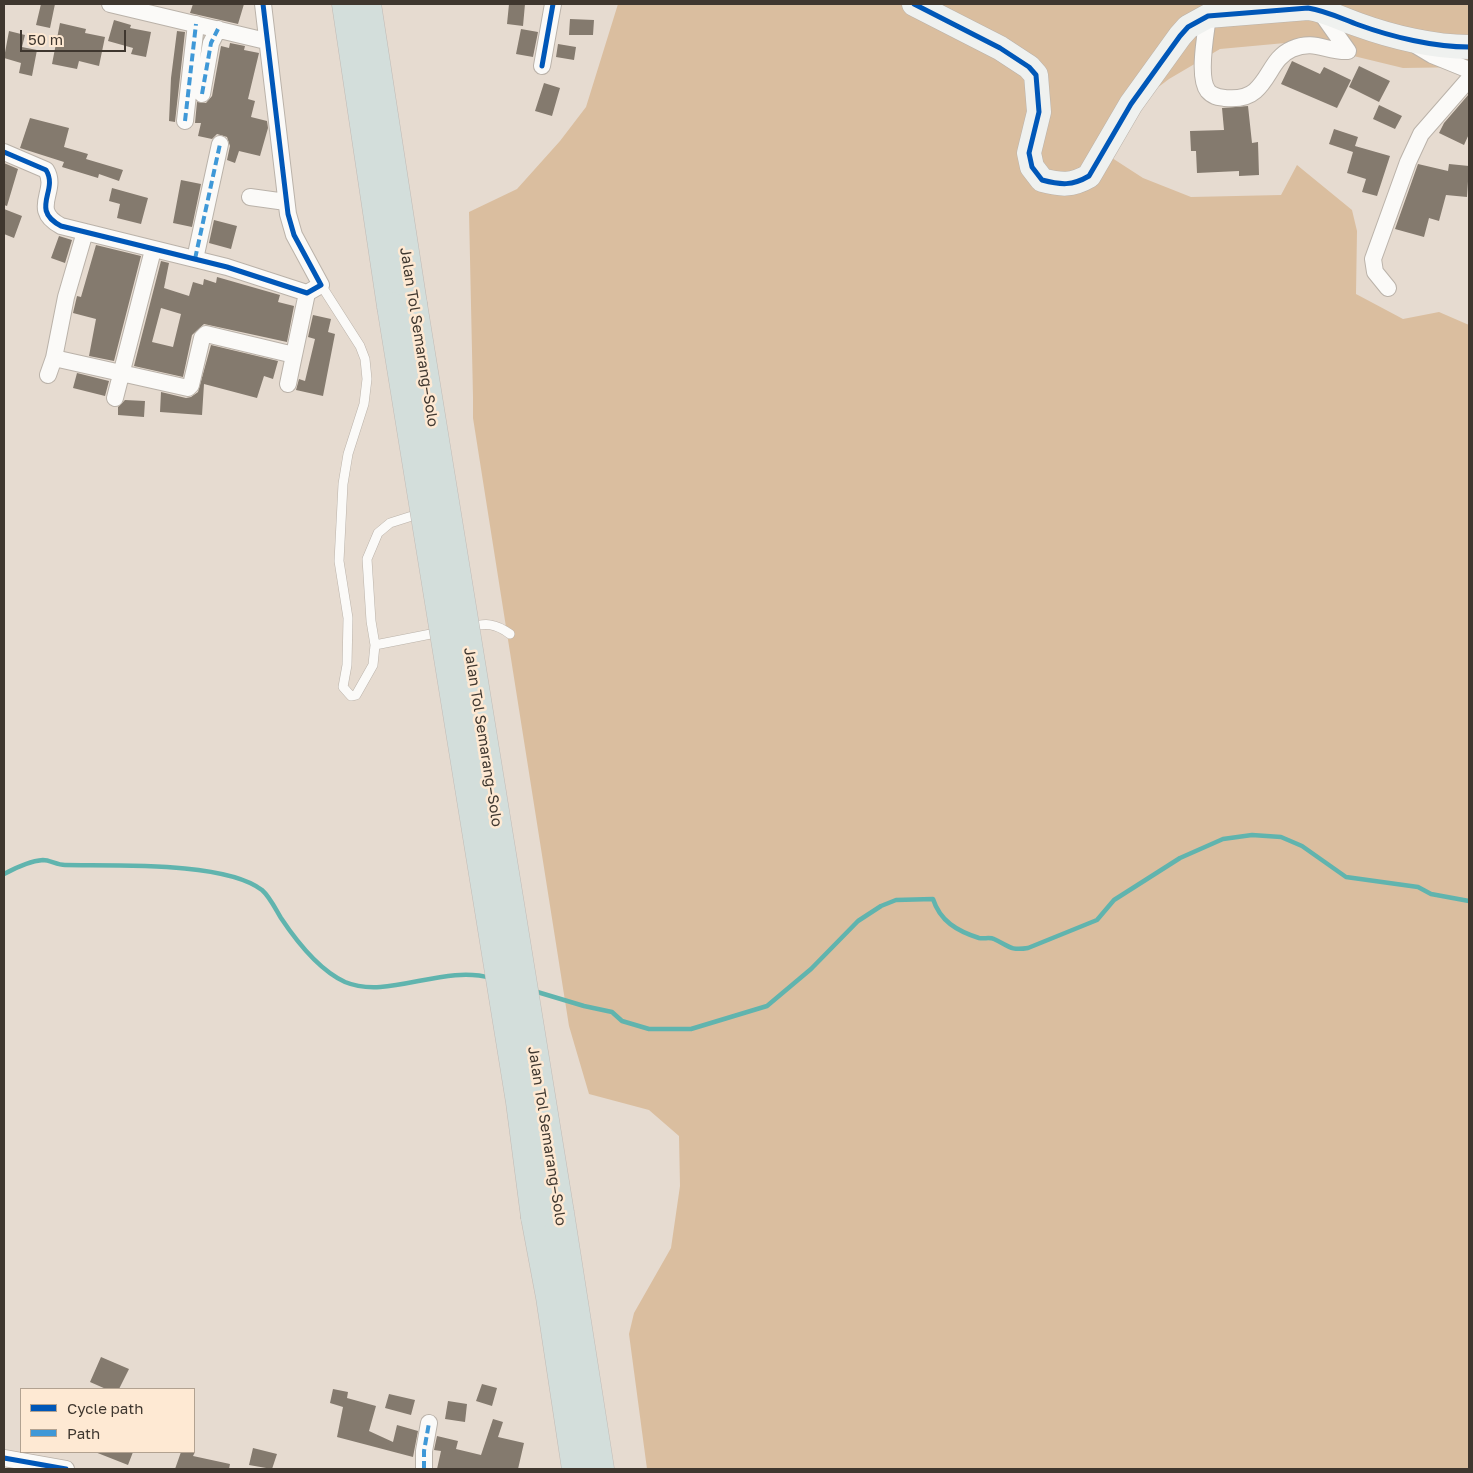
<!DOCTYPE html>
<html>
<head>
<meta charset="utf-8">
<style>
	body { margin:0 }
	#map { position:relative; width:1473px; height:1473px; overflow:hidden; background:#e6dbd0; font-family:"Golos Text",sans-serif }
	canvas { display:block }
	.frame { position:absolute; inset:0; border:5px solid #3f372f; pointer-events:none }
	.legend { position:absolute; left:20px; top:1388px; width:175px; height:65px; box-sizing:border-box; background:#fee9d3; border:1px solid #b2a291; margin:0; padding:6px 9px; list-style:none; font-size:15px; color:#3f372f }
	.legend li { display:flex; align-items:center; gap:10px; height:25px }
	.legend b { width:25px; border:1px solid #b2a291 }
	.scale { position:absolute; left:20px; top:30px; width:106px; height:22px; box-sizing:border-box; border:2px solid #3f372f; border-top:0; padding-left:6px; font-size:15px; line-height:18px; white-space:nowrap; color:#3f372f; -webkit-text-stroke:4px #fee9d3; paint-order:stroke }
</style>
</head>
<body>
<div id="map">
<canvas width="1473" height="1473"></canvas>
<div class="frame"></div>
<ul class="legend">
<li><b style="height:6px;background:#0057b8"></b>Cycle path</li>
<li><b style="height:6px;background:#3f98d7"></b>Path</li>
</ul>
<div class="scale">50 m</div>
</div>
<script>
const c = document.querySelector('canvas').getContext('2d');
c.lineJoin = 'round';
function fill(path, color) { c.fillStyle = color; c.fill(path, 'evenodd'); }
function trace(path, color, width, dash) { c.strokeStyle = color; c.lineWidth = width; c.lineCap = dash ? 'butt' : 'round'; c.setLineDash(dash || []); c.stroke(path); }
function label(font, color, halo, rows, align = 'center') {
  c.font = font + ' "Golos Text",sans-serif'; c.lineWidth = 5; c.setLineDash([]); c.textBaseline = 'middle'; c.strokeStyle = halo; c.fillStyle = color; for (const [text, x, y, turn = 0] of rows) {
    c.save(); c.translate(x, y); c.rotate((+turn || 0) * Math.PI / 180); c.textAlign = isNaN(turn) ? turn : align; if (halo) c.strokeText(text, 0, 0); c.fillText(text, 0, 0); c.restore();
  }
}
fill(new Path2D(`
	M 618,4 L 1469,4 L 1469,67 L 1403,68 L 1296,42 L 1220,49 L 1169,79 L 1123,114 L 1109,156 L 1143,178 L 1191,197 L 1281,195 L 1297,165 L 1352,210 L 1357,231 L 1356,294 L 1403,319 L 1439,312 L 1469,325 L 1469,1469 L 647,1469 L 629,1334 L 634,1313 L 671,1248 L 680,1186 L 679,1136 L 649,1110 L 589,1094 L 569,1026 L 473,418 L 473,397 L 469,212 L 517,189 L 560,141 L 586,107 Z`), '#dabe9f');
trace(new Path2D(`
	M 4,874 C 15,868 30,861 43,860 C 50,860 57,865 65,865 C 112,866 225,861 262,890 C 270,897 276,910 281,918 C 297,942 319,970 345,982 C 388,1000 443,964 491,978
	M 534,991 L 584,1006 L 612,1012 L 622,1021 L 649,1029 L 691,1029 L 767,1006 L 811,969 L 858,921 L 881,906 L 896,900 L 933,899 C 940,921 957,931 979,938 C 984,939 990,937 994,939 C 1009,946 1010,951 1028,948 L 1097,920 L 1114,900 L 1180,858 L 1223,839 L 1252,835 L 1281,837 L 1302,846 L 1346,877 L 1418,887 L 1431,894 L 1469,901`), '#60b4ae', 4.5);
fill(new Path2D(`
	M 41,4 L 55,4 L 50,28 L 36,25 Z
	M 193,4 L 244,4 L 238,24 L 190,13 Z
	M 509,4 L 525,4 L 523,26 L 507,24 Z
	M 570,19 L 594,20 L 593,35 L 569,35 Z
	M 114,20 L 131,25 L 130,28 L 151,32 L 146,57 L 131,54 L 133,48 L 108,41 Z
	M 60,23 L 86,29 L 85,33 L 105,37 L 99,66 L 79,61 L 77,69 L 52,64 Z
	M 521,29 L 538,32 L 533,57 L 516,54 Z
	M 9,31 L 25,35 L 22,47 L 37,50 L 32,76 L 19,73 L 21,63 L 4,58 Z
	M 177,31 L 185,32 L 175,122 L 169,121 L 171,78 Z
	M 230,43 L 245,46 L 244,50 L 259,53 L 248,99 L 255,101 L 251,117 L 267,121 L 268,128 L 260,156 L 239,151 L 235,163 L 227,160 L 230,146 L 227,137 L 217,134 L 212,139 L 198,136 L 201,123 L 195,123 L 197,102 L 206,103 L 212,96 L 221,46 L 229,48 Z
	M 558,44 L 576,47 L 574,60 L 556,57 Z
	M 1292,61 L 1320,74 L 1324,67 L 1351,80 L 1337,108 L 1281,84 Z
	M 1359,66 L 1390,81 L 1379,102 L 1349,87 Z
	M 544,83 L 560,88 L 552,116 L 535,111 Z
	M 1469,94 L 1469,134 L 1464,145 L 1439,133 L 1444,123 Z
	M 1379,105 L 1402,116 L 1395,129 L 1373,119 Z
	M 1248,106 L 1252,143 L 1258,142 L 1259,175 L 1239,176 L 1239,171 L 1197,173 L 1196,151 L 1191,151 L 1190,131 L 1224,130 L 1222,108 Z
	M 30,118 L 69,128 L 64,147 L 88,154 L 86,159 L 123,170 L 119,181 L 99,174 L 98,178 L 62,167 L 64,162 L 20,148 Z
	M 1334,129 L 1358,137 L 1355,146 L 1390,156 L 1377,196 L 1362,192 L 1366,179 L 1347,173 L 1353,152 L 1329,144 Z
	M 4,163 L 18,169 L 7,206 L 4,205 Z
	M 1418,164 L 1448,171 L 1449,164 L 1469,166 L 1467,197 L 1446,195 L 1439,221 L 1429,218 L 1424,237 L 1395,229 Z
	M 181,180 L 201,184 L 192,227 L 173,223 Z
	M 112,188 L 148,198 L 141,224 L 117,218 L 120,204 L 109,201 Z
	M 4,209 L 22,216 L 14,238 L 4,234 Z
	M 214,220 L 237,226 L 231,249 L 209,243 Z
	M 59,236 L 72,240 L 65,263 L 51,258 Z
	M 96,245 L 141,256 L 114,361 L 89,356 L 96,319 L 73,313 L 77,296 L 81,297 Z
	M 161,261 L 169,263 L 164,288 L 189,296 L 193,282 L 203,285 L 204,279 L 216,283 L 217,277 L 280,295 L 278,302 L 294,306 L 287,342 L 204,324 L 192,335 L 183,377 L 134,366 ZM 161,308 L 181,314 L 173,347 L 152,342 Z
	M 313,315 L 331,319 L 328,332 L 335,334 L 323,396 L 296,390 L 299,379 L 305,381 L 315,339 L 308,337 Z
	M 211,345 L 278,361 L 273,379 L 264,376 L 257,398 L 204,384 L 202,415 L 160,412 L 161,392 L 186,398 L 191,397 L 198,392 Z
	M 77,373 L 109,381 L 105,396 L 73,388 Z
	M 125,400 L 145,401 L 144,417 L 118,415 L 118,407 Z
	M 101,1357 L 129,1369 L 119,1389 L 106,1389 L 90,1382 Z
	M 482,1384 L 497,1388 L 492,1406 L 476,1401 Z
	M 333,1389 L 348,1392 L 347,1398 L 376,1406 L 369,1431 L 393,1442 L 397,1425 L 418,1431 L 413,1457 L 337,1437 L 343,1407 L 330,1403 Z
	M 389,1394 L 415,1400 L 411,1415 L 385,1408 Z
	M 448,1401 L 467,1404 L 465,1422 L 445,1419 Z
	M 493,1419 L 503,1422 L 498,1437 L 524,1443 L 518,1469 L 437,1469 L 441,1451 L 434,1450 L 437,1436 L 458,1441 L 456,1449 L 481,1455 Z
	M 253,1448 L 277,1454 L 272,1469 L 249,1465 Z
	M 95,1452 L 133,1452 L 128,1465 Z
	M 181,1452 L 195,1452 L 193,1456 L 230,1464 L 229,1469 L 175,1469 Z`), '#847a6e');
const lane = new Path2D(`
	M 321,285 L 360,346 L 365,359 L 367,379 L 364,404 L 348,454 L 343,484 L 339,561 L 348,618 L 347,665 L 343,687 L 351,696 L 356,695 L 373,665 L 375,645 L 371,621 L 367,559 L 378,533 L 390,523 L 412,516
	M 469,627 C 486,623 495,623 510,634
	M 375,645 L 441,632`);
const street = new Path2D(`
	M 110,4 L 266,41
	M 1208,16 C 1206,33 1197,77 1208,91 C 1213,97 1219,97 1225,98 C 1235,99 1247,98 1255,91 C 1270,78 1273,57 1292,49 C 1315,39 1326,52 1348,51 L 1319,10
	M 1417,46 L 1432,55 L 1469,70
	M 542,66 L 553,4
	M 202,94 L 211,43 L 218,29
	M 185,121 L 196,24
	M 4,152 L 46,170 C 59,191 29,209 61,226 L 227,267 L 307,293 L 321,285 L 294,235 L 288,214 L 263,4
	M 250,197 L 286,202
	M 85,232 L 66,297 L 54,358 L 188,388 L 191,385 L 202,338 L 206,334 L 294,355 L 307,293
	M 195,259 L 220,144
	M 1388,288 L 1375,272 L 1373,259 L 1408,162 L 1421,134 L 1469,79
	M 48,375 L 54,358
	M 288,384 L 294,355
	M 115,398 L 153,250
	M 4,1458 L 66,1469
	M 424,1469 L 424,1451 L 429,1423`);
const secondary = new Path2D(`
	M 914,4 L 1000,48 L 1029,67 L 1036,75 L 1039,112 L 1029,153 L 1032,167 L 1042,180 C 1061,185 1072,186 1089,176 L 1131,104 L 1180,36 L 1188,27 L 1208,16 L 1308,8 C 1327,11 1342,19 1359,25 C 1392,37 1434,47 1469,47`);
const highway = new Path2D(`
	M 346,4 L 391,306
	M 367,4 L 413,304
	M 560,1213 L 600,1469
	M 535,1217 L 550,1297 L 576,1469`);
trace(lane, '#bab2a9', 10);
trace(street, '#bab2a9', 18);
trace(secondary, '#bab2a9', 25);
trace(highway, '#c1bbb6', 29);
trace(lane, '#fbfaf8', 9);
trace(street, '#fbfaf8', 16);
trace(secondary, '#eff1ef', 24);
trace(highway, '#d3dedb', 28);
const highwayBridge = new Path2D(`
	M 413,304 L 560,1213
	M 391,306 L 520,1102 L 535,1217`);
trace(highwayBridge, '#c1bbb6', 29, []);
trace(highwayBridge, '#d3dedb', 28);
trace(new Path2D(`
	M 202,94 L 211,43 L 218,29
	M 185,121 L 196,24
	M 195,259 L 220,144
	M 424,1469 L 424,1451 L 429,1423`), '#3f98d7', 4, [8, 4]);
trace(new Path2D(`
	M 914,4 L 1000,48 L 1029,67 L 1036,75 L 1039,112 L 1029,153 L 1032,167 L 1042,180 C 1061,185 1072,186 1089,176 L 1131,104 L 1180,36 L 1188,27 L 1208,16 L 1308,8 C 1327,11 1342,19 1359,25 C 1392,37 1434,47 1469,47
	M 542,66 L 553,4
	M 4,152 L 46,170 C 59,191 29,209 61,226 L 227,267 L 307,293 L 321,285 L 294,235 L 288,214 L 263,4
	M 4,1458 L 66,1469`), '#0057b8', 5);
label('15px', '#3f372f', '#fee9d3', [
	["Jalan Tol Semarang–Solo",419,337,81],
	["Jalan Tol Semarang–Solo",483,737,81],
	["Jalan Tol Semarang–Solo",547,1136,81]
]);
</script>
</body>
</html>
